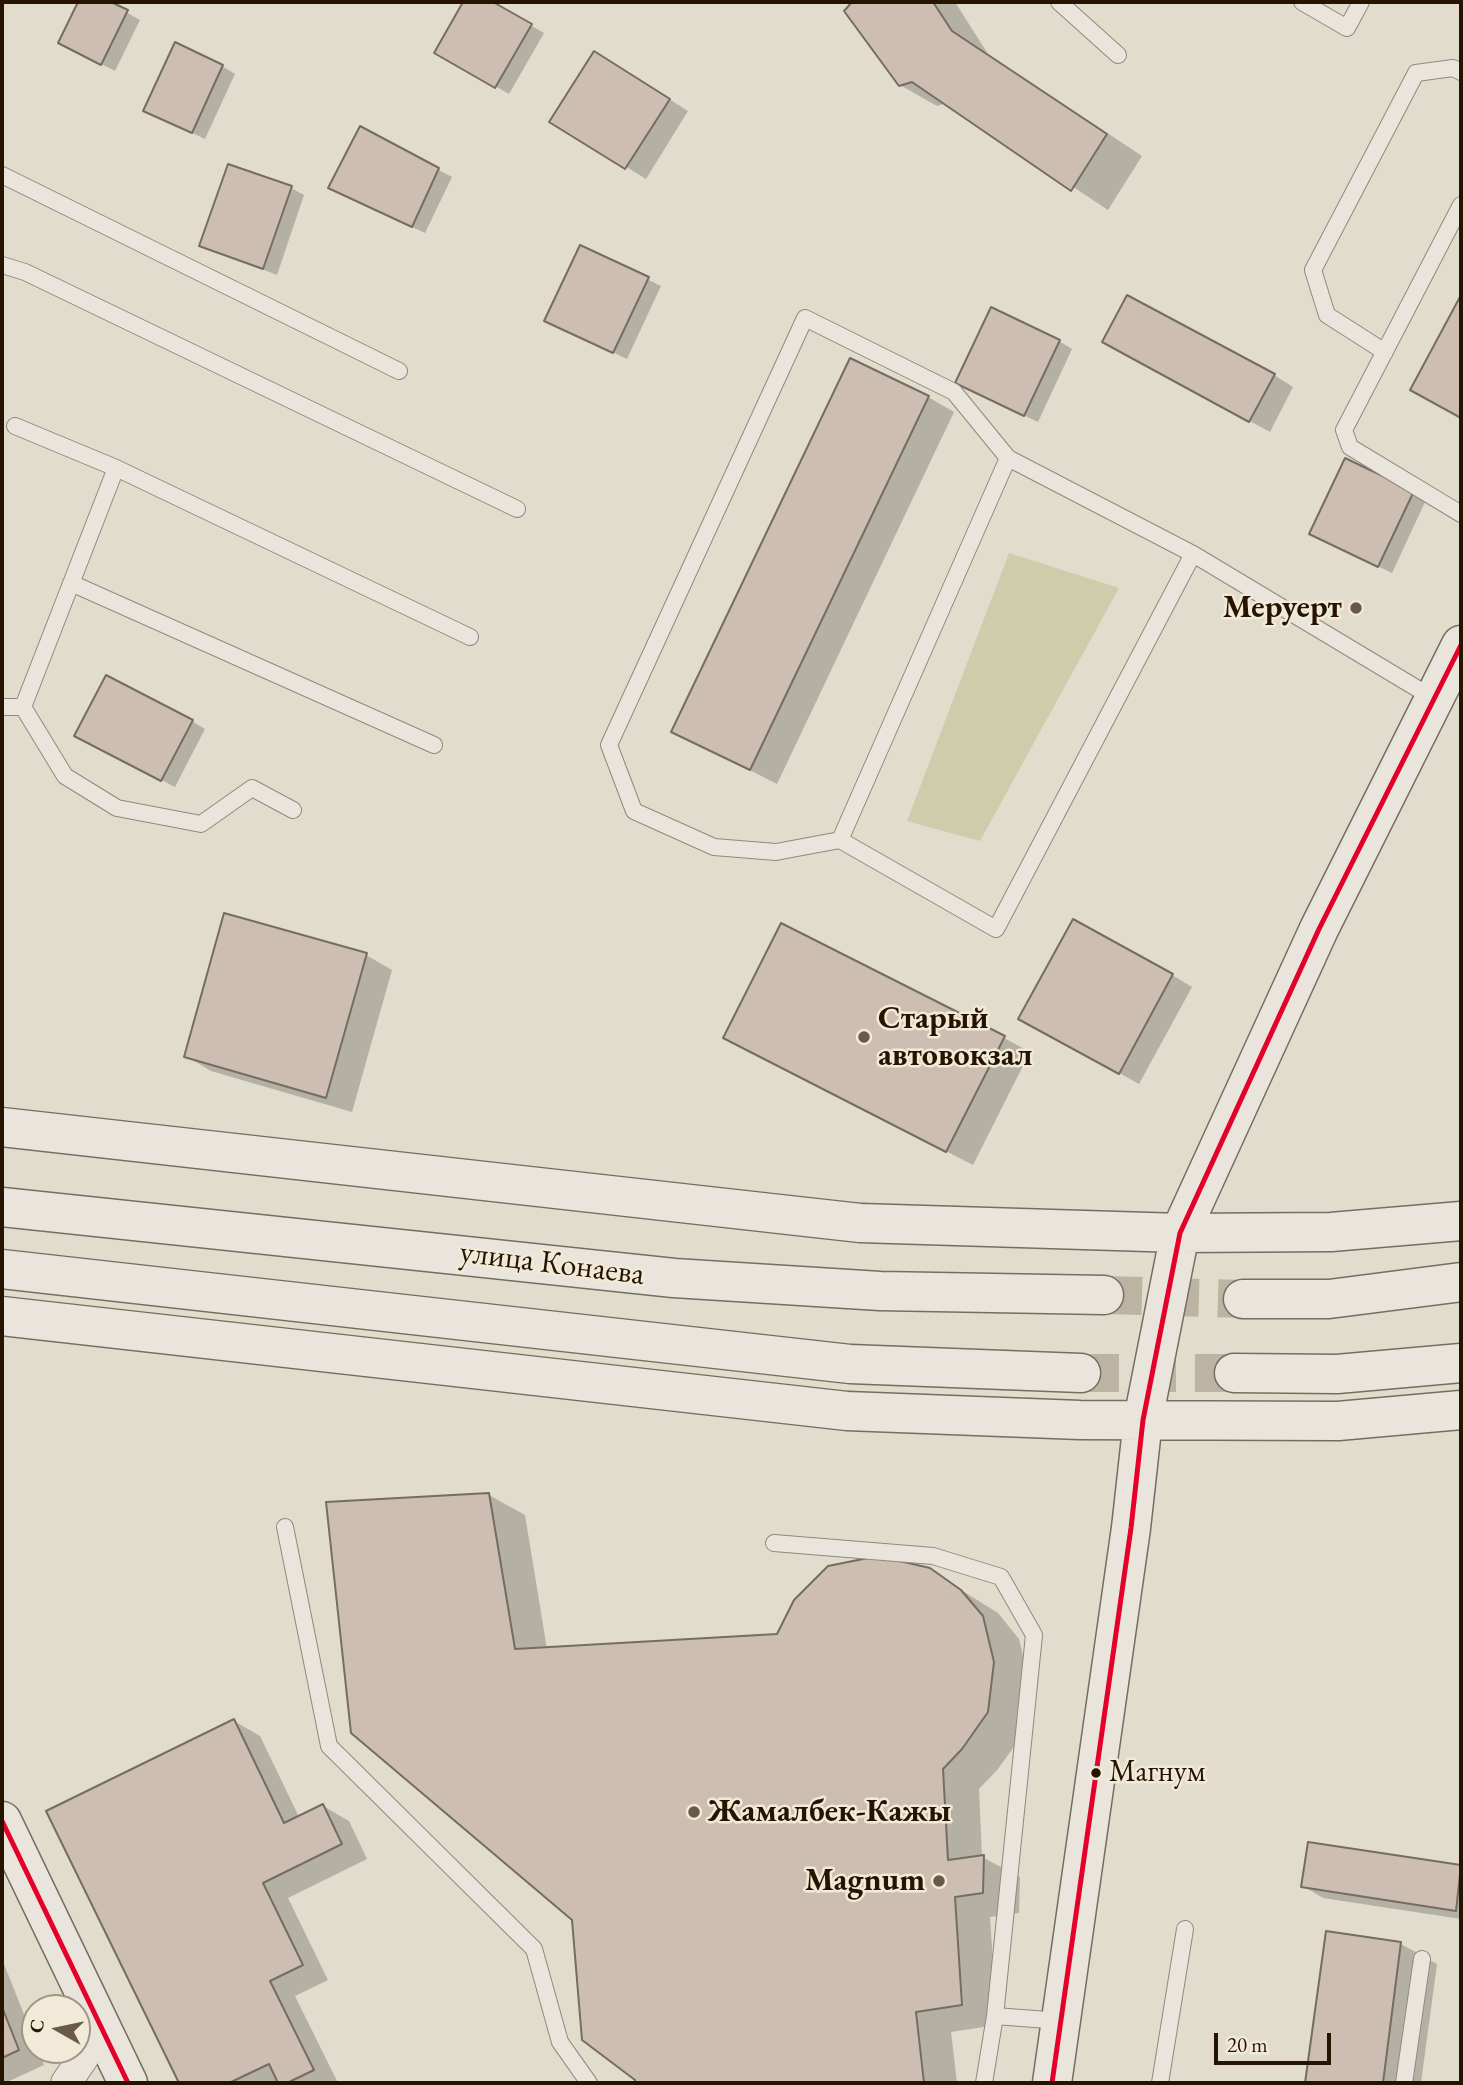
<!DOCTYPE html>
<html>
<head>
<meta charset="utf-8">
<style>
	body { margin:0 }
	#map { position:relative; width:1463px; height:2085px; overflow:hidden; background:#e2dccc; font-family:"EB Garamond",serif }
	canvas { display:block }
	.frame { position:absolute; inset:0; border:4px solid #261400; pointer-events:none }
	.north { position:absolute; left:21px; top:1994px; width:70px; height:70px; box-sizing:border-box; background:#f2ead8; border:2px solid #a09482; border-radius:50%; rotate:279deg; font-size:19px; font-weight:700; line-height:28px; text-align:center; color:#261400 }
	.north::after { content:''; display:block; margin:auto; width:24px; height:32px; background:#685a47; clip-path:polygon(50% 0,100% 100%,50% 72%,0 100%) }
	.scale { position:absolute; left:1214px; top:2033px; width:117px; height:32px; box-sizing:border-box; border:4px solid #261400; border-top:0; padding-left:9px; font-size:21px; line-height:24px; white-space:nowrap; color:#261400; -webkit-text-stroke:5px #f2ead8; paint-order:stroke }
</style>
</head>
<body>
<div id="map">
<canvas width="1463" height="2085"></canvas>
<div class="frame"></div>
<div class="north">С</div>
<div class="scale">20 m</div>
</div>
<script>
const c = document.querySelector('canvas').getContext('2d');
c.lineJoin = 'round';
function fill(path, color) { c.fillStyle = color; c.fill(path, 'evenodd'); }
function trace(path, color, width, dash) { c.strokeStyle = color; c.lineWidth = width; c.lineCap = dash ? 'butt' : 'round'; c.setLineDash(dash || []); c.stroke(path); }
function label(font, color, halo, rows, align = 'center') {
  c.font = font + ' "EB Garamond",serif'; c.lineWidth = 5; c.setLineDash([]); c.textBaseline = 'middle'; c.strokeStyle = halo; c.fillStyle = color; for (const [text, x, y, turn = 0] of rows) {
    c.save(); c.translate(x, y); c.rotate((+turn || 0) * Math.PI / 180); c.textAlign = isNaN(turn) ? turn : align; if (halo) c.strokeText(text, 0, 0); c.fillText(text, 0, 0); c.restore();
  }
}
fill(new Path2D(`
	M 1009,553 L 1119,588 L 980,841 L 907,821 Z`), '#cdcdac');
fill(new Path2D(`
	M 80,2 L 107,2 L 140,20 L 115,71 L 60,43 Z
	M 465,2 L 489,2 L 544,33 L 509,94 L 436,52 Z
	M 854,2 L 955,2 L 988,54 L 1142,156 L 1108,210 L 946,103 L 937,106 L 900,85 L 846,11 Z
	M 614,64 L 688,111 L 646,179 L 552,121 Z
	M 222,66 L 235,74 L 205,139 L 145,110 Z
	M 361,129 L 452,177 L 425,233 L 330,188 Z
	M 291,188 L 304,195 L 277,275 L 202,245 Z
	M 580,247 L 661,286 L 627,359 L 560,327 Z
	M 1461,299 L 1461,417 L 1412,390 Z
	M 1059,341 L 1072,349 L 1038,422 L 970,390 Z
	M 1124,353 L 1274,375 L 1293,387 L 1270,432 Z
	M 928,397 L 954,412 L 777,784 L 673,731 Z
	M 1413,492 L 1426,500 L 1392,573 L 1311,534 Z
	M 192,721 L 205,729 L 175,787 L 90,743 Z
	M 366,955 L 392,970 L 352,1112 L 211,1071 L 186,1056 Z
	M 1172,975 L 1192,987 L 1139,1084 L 1040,1029 Z
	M 725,1037 L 1004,1038 L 1030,1052 L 973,1165 Z
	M 489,1495 L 525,1515 L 547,1649 L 778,1636 L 929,1570 L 998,1613 L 1019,1639 L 1029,1683 L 1024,1733 L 998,1769 L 979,1789 L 982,1857 L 1020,1877 L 1019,1913 L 990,1917 L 997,2025 L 951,2032 L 957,2083 L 637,2083 L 573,1920 L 353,1732 Z
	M 234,1721 L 260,1736 L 299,1817 L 323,1806 L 349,1821 L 367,1859 L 288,1898 L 328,1980 L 295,1996 L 338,2083 L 181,2083 L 48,1811 Z
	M 1309,1844 L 1461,1867 L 1461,1919 L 1323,1898 L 1303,1886 Z
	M 1327,1933 L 1401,1944 L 1437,1964 L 1421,2083 L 1307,2083 Z
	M 2,1959 L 35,2042 L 35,2050 L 38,2050 L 44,2065 L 5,2083 L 2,2083 Z`), '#0003');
const building = new Path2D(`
	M 78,2 L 111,2 L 128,10 L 101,65 L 58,43 Z
	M 463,2 L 493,2 L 532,24 L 495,88 L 434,53 Z
	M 852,2 L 933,2 L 952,31 L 1107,134 L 1071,191 L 912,82 L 899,86 L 844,11 Z
	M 175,42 L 223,65 L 192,133 L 143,111 Z
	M 594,51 L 670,99 L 625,169 L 549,122 Z
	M 360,126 L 439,168 L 412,227 L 328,188 Z
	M 228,164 L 292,186 L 263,269 L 199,246 Z
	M 580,245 L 649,277 L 613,353 L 544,321 Z
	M 1127,295 L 1275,374 L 1249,422 L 1102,342 Z
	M 1461,295 L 1461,418 L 1410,390 Z
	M 991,307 L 1060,340 L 1024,416 L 955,383 Z
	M 850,358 L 929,396 L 750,770 L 671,732 Z
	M 1345,458 L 1414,491 L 1378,567 L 1309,534 Z
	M 106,675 L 193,720 L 161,781 L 74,736 Z
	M 224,913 L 367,953 L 326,1098 L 184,1057 Z
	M 1073,919 L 1173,974 L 1119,1074 L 1018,1019 Z
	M 781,923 L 1005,1036 L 946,1152 L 723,1038 Z
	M 489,1493 L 515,1649 L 777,1634 L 794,1600 L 828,1566 L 878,1556 L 930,1568 L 961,1590 L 983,1616 L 994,1662 L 988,1712 L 962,1749 L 943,1769 L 948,1860 L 984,1855 L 983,1893 L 955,1897 L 962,2005 L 916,2012 L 924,2083 L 635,2083 L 635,2080 L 582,2040 L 572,1920 L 351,1733 L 326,1502 Z
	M 234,1719 L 284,1823 L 323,1804 L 342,1844 L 263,1883 L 303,1965 L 270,1981 L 314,2070 L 287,2083 L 278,2083 L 269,2064 L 229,2083 L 179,2083 L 46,1811 Z
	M 1308,1842 L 1461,1865 L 1456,1911 L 1301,1887 Z
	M 1326,1931 L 1401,1942 L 1383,2083 L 1305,2083 Z
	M 2,2007 L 19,2050 L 2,2058 Z`);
fill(building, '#cebeb1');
trace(building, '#746d62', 2);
trace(new Path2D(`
	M 1104,1295 L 1243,1299
	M 1081,1373 L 1234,1373`), '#bcb4a3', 38, [38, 19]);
const service = new Path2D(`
	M 1059,2 L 1118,55
	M 1302,2 L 1347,28 L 1361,2
	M 2,175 L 399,371
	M 1461,205 L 1344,430 L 1350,447 L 1461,514
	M 2,265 L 25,272 L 517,509
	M 1385,352 L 1327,315 L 1313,270 L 1416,73 L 1453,68 L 1461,72
	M 15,426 L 116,468 L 470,637
	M 116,468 L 23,707 L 65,776 L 117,808 L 201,824 L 252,788 L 293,810
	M 1193,554 L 1008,458 L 954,392 L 805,318 L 609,745 L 634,811 L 714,847 L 776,852 L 840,840 L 996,929 L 1193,554 L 1433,698
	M 71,583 L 434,745
	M 2,707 L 23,707
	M 840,840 L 1008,458
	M 285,1527 L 329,1746 L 534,1949 L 560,2042 L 589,2083
	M 774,1543 L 933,1556 L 1001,1577 L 1034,1635 L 995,2016 L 1061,2021
	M 984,2083 L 995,2016
	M 1160,2083 L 1185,1929
	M 1404,2083 L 1422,1959`);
const minor = new Path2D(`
	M 66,2083 L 102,2030`);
const secondary = new Path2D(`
	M 2,1127 L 860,1223 L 1180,1233 L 1331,1232 L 1461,1221
	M 2,1207 L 674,1278 L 880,1291 L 1104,1295
	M 2,1269 L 850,1364 L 1081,1373
	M 1243,1299 L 1329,1299 L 1461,1282
	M 2,1316 L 847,1411 L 1080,1420 L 1338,1421 L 1461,1410
	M 1234,1373 L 1337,1374 L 1461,1363
	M 2,1821 L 128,2083
	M 1052,2083 L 1131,1528 L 1143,1420 L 1180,1233 L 1319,929 L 1461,645`);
trace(service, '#8f897d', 18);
trace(minor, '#8f897d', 32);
trace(secondary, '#746d62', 41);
trace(service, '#e9e5dd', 16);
trace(minor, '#e9e5dd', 30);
trace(secondary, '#e9e5dd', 38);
trace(new Path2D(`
	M 2,1821 L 128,2083
	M 1052,2083 L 1131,1528 L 1143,1420 L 1180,1233 L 1319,929 L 1461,645`), '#e4002b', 5);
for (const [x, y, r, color] of [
	[1356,608,7,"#685a47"],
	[864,1037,7,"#685a47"],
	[1096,1773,6,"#261400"],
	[694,1812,7,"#685a47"],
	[939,1881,7,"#685a47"]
]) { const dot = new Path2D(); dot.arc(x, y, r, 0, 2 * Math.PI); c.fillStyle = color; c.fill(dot); trace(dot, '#f2ead8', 2.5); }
label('30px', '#261400', '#f2ead8', [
	["Магнум",1109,1773]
], 'left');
label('bold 32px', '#261400', '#f2ead8', [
	["Меруерт",1342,608],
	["Старый",878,1019,"left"],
	["автовокзал",878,1056,"left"],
	["Жамалбек-Кажы",708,1812,"left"],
	["Magnum",925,1881]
], 'right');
label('32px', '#261400', '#f2ead8', [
	["улица Конаева",552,1264,7]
]);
</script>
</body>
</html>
